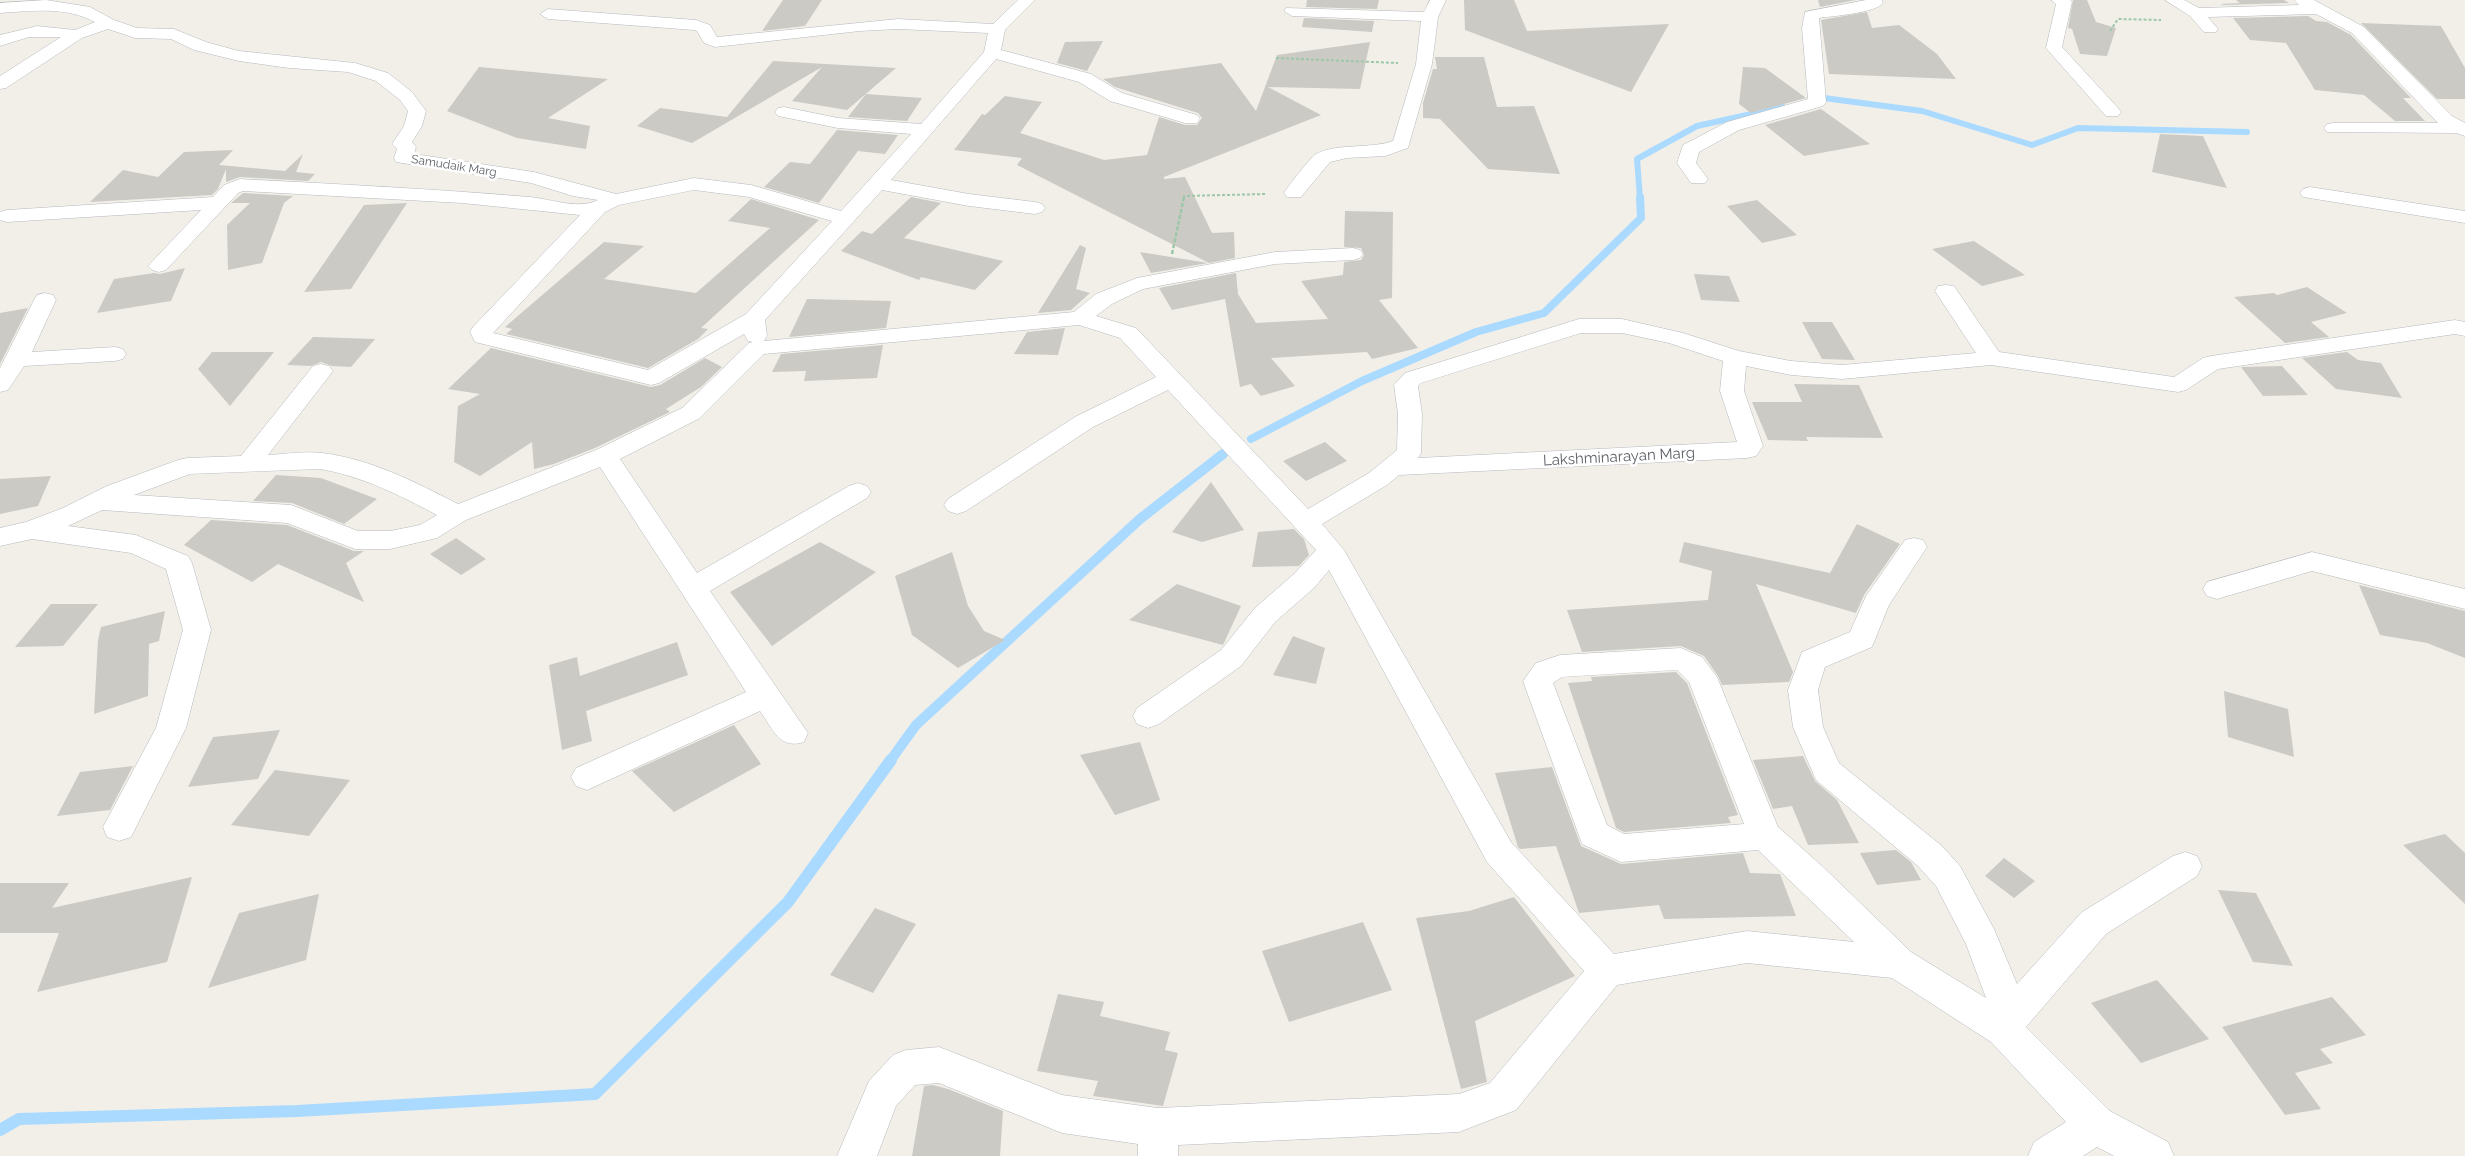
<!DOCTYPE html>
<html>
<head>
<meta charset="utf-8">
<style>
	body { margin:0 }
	canvas { display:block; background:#f1efe8 }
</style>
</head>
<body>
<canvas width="2465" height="1156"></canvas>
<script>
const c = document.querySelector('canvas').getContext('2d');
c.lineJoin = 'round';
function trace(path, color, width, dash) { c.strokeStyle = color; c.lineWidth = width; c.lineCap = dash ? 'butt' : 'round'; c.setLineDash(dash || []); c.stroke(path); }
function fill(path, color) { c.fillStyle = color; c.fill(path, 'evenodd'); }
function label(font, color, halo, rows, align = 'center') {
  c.font = font + ' Raleway,sans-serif'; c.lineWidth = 5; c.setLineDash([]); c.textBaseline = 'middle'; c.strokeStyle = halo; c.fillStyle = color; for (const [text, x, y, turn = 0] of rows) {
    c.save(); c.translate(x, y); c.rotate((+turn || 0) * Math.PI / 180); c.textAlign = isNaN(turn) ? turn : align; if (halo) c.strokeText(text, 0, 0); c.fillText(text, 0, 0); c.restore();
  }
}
trace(new Path2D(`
	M 1812,100 L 1824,98 L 1922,111 L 2032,145 L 2078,128 L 2247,132
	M 1640,198 L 1637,159 L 1697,126 L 1783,107`), '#aadaff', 6);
trace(new Path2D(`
	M 1251,439 L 1362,381 L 1476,332 L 1544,313 L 1641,218 L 1640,197`), '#aadaff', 8);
trace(new Path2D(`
	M 890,761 L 916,725 L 1140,519 L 1223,454`), '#aadaff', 10);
trace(new Path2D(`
	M 0,1130 L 19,1119 L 297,1111 L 595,1094 L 788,902 L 891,760`), '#aadaff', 12);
fill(new Path2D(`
	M 783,0 L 822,0 L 805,26 L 762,31 Z
	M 1307,0 L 1379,0 L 1377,9 L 1306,7 Z
	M 1464,0 L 1514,0 L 1527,31 L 1669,24 L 1631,92 L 1465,30 Z
	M 1818,0 L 1856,0 L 1820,7 Z
	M 2073,0 L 2087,0 L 2096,22 L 2116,28 L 2107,56 L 2080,54 L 2072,29 L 2068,28 Z
	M 2236,0 L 2284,0 L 2289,3 L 2223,5 L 2221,4 L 2240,3 Z
	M 1867,12 L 1872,28 L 1899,25 L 1937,54 L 1956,79 L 1829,74 L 1821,20 Z
	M 2308,16 L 2316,21 L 2327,22 L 2351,35 L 2411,98 L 2403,98 L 2425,121 L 2395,121 L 2364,95 L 2315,90 L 2286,43 L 2250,40 L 2233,18 Z
	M 1304,18 L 1374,21 L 1372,32 L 1302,27 Z
	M 2361,23 L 2441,26 L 2465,68 L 2465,99 L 2437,99 Z
	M 1103,41 L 1087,71 L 1057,63 L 1065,42 Z
	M 1370,42 L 1360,89 L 1268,87 L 1321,115 L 1164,177 L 1164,179 L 1185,177 L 1212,233 L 1234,232 L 1235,258 L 1209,263 L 1017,165 L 1022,158 L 954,150 L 982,114 L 985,115 L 1005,96 L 1042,102 L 1020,133 L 1104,160 L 1147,155 L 1159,117 L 1185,125 L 1197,125 L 1202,118 L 1198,113 L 1115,87 L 1103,79 L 1221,63 L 1256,111 L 1277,55 Z
	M 1435,57 L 1484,57 L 1497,107 L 1534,106 L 1560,174 L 1488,169 L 1440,119 L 1423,118 L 1423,103 L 1433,69 L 1437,69 Z
	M 773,61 L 896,68 L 847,110 L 792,101 L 822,67 L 692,143 L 637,126 L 660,108 L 727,117 Z
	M 479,67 L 608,79 L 548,118 L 590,126 L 586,149 L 517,138 L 447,111 Z
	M 1743,67 L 1765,68 L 1806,98 L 1751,113 L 1739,104 Z
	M 866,94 L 922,98 L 907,121 L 848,117 Z
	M 1821,109 L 1870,144 L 1804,156 L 1765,125 Z
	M 837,130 L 898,135 L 885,154 L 858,151 L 819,203 L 764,187 L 790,162 L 810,164 Z
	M 2160,134 L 2203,136 L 2227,188 L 2152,172 Z
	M 233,150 L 219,165 L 285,171 L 303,154 L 296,172 L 315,174 L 308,181 L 240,177 L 226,182 L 226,169 L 218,189 L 212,195 L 90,202 L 123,170 L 158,177 L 184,152 Z
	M 243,193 L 293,196 L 284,203 L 262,263 L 228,270 L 227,225 L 250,203 L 231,203 Z
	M 911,197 L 941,203 L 904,238 L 1003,261 L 975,290 L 921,277 L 919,280 L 841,251 L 862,231 L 872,234 Z
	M 751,199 L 819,220 L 701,328 L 708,329 L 698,339 L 648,368 L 506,334 L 512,329 L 505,327 L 604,242 L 644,246 L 604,279 L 696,293 L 770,228 L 728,221 Z
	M 1757,200 L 1797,235 L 1762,243 L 1727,206 Z
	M 407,203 L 351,289 L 304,292 L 364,205 Z
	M 1345,211 L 1393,212 L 1392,298 L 1379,300 L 1418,348 L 1372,359 L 1367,352 L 1271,358 L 1295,386 L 1261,396 L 1251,384 L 1240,387 L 1225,299 L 1172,310 L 1159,288 L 1236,273 L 1238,294 L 1256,323 L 1328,319 L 1301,281 L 1343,275 L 1344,262 L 1361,260 L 1364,255 L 1361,248 L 1344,247 Z
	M 1974,241 L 2025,275 L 1982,286 L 1932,249 Z
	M 1080,245 L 1086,248 L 1076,289 L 1090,293 L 1071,310 L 1038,313 Z
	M 1140,252 L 1208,263 L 1151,273 Z
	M 185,268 L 171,301 L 97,313 L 114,279 L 154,273 L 160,274 Z
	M 1694,274 L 1729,276 L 1740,302 L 1701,300 Z
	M 2307,287 L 2347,313 L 2311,322 L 2329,337 L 2285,343 L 2234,297 L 2274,293 L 2277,295 Z
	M 807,299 L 891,301 L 886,328 L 789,337 Z
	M 28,308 L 0,364 L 0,313 Z
	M 1802,322 L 1832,322 L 1855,360 L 1822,359 Z
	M 1065,328 L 1058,355 L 1014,354 L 1027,332 Z
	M 313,337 L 375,339 L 351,367 L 332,366 L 321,362 L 311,366 L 287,365 Z
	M 883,345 L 877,378 L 804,381 L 806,371 L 772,372 L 781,354 Z
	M 491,348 L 651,387 L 660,385 L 705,358 L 722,367 L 701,387 L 666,409 L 670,412 L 595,448 L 554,464 L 534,469 L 532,442 L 480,476 L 454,462 L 458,406 L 480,394 L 448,389 Z
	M 212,352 L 274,352 L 230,406 L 198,369 Z
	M 2347,352 L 2358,360 L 2381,363 L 2402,398 L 2336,389 L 2302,358 Z
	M 2282,366 L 2308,395 L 2263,396 L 2241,367 Z
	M 1794,384 L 1859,385 L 1883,438 L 1806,437 L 1808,441 L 1768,440 L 1752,402 L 1802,402 Z
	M 1325,442 L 1347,461 L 1306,481 L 1283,461 Z
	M 276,475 L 321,478 L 377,499 L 344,524 L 292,503 L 253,501 Z
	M 51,476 L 38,506 L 0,514 L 0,479 Z
	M 1211,482 L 1244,530 L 1202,542 L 1172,532 Z
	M 211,520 L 287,525 L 354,551 L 364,551 L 346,563 L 364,602 L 278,564 L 252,582 L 184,545 Z
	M 1857,524 L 1900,544 L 1864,595 L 1856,613 L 1756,584 L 1793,672 L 1789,682 L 1722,685 L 1718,676 L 1704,656 L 1681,646 L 1582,652 L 1567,610 L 1708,600 L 1712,571 L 1679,562 L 1684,542 L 1830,573 Z
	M 1294,529 L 1304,539 L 1309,555 L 1299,566 L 1252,567 L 1258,532 Z
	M 456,538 L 486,559 L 461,575 L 430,554 Z
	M 820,542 L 876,572 L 772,646 L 730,592 Z
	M 952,552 L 968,606 L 984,631 L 1005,640 L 958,668 L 912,635 L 895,576 Z
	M 1177,584 L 1241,606 L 1223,645 L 1129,620 Z
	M 2359,585 L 2465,611 L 2465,658 L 2427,643 L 2380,635 Z
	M 51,604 L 98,604 L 63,646 L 15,647 Z
	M 165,611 L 159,641 L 149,644 L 148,696 L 94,714 L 98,640 L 101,627 Z
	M 1293,636 L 1325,648 L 1316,684 L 1273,675 Z
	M 677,642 L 688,675 L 586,711 L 592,741 L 562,750 L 549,665 L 577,657 L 580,676 Z
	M 1676,672 L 1687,683 L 1738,815 L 1728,817 L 1731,823 L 1624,832 L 1616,828 L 1568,683 L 1592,681 L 1591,677 Z
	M 2224,691 L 2288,709 L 2294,757 L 2228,737 Z
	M 734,725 L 761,764 L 674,812 L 632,771 Z
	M 280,730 L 258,779 L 188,787 L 213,737 Z
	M 1140,742 L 1160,800 L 1115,815 L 1080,755 Z
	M 1803,756 L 1815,781 L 1837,800 L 1859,843 L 1808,845 L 1792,806 L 1773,809 L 1753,760 Z
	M 133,766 L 110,810 L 57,816 L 80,772 Z
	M 1552,767 L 1581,846 L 1621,864 L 1743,853 L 1750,873 L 1780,874 L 1796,916 L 1664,919 L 1659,905 L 1579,913 L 1556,846 L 1520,849 L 1518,847 L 1495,773 Z
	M 275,770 L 350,780 L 309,836 L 231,825 Z
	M 2445,834 L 2465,853 L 2465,904 L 2403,845 Z
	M 1896,850 L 1911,862 L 1921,880 L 1877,885 L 1860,853 Z
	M 2004,858 L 2035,881 L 2014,898 L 1985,876 Z
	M 192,877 L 167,962 L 37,992 L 59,933 L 0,933 L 0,883 L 69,883 L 52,908 Z
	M 2218,890 L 2256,893 L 2293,966 L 2253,962 Z
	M 319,894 L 306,960 L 208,988 L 239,913 Z
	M 1514,897 L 1575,976 L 1475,1021 L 1487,1082 L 1461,1089 L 1416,918 L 1469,911 Z
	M 875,908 L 916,924 L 873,993 L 830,975 Z
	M 1363,922 L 1392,990 L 1289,1022 L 1262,951 Z
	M 2157,980 L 2209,1039 L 2141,1063 L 2091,1003 Z
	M 1058,994 L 1104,1002 L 1100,1016 L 1170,1032 L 1165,1050 L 1178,1053 L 1163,1106 L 1093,1096 L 1098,1081 L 1037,1071 Z
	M 2332,997 L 2366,1035 L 2320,1049 L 2333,1063 L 2295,1073 L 2321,1109 L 2285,1115 L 2222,1027 Z
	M 933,1085 L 948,1089 L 1003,1111 L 1000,1156 L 912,1156 L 924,1086 Z`), '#cccac5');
const minor = new Path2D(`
	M 46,0 L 90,7 L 114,20 L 137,28 L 174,29 L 206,42 L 239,51 L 355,63 L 388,73 L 412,92 L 426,111 L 422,126 L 412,142 L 416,147 L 414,154 L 534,172 L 616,194 L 694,178 L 751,185 L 841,211 L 911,134 L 838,128 L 778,116 L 775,112 L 778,108 L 784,107 L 838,118 L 921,124 L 984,52 L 988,33 L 898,29 L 860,31 L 715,47 L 704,43 L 697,31 L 694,30 L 548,19 L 540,14 L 548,9 L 696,20 L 710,25 L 717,37 L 898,19 L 993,24 L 1018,0 L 1035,0 L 1005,30 L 1001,50 L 1091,74 L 1122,93 L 1197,115 L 1200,119 L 1197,123 L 1185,123 L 1110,101 L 1079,82 L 996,59 L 891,180 L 969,194 L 1035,202 L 1042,204 L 1045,208 L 1042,212 L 1035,214 L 969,206 L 882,190 L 765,320 L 767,336 L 764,341 L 1074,312 L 1096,294 L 1137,278 L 1275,252 L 1353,248 L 1360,250 L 1363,254 L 1360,258 L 1353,260 L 1275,264 L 1143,289 L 1112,304 L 1096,316 L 1136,328 L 1308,509 L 1369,473 L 1397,450 L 1398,414 L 1394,385 L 1405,373 L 1579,319 L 1622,319 L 1683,333 L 1739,351 L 1791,361 L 1842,365 L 1976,353 L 1935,291 L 1938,286 L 1946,285 L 1954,286 L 1999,352 L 2174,377 L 2203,358 L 2211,356 L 2455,320 L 2465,322 L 2465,336 L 2455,334 L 2218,369 L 2186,390 L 2178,392 L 1991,365 L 1842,379 L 1791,375 L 1746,366 L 1744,391 L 1763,446 L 1756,456 L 1747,458 L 1399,475 L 1387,485 L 1322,524 L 1344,550 L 1511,842 L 1614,954 L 1747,931 L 1854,942 L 1758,850 L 1621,862 L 1582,844 L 1523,681 L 1536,663 L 1560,655 L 1681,648 L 1702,657 L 1717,677 L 1778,827 L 1822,866 L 1911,952 L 1986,998 L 1966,944 L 1936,886 L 1918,866 L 1816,780 L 1793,727 L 1788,690 L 1802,652 L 1850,632 L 1866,596 L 1905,540 L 1914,538 L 1923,540 L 1927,547 L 1889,605 L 1872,647 L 1825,667 L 1818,690 L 1823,727 L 1839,763 L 1942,846 L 1960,866 L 1994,929 L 2017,984 L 2082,912 L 2173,856 L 2185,852 L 2197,856 L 2202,866 L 2197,876 L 2106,934 L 2026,1027 L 2110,1111 L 2168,1142 L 2174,1156 L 2114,1156 L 2097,1147 L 2083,1156 L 2028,1156 L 2034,1142 L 2066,1122 L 1991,1042 L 1892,978 L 1747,963 L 1617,985 L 1516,1110 L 1459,1132 L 1178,1145 L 1178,1156 L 1138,1156 L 1138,1144 L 1062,1133 L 939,1083 L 915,1085 L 896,1106 L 877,1156 L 837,1156 L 869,1081 L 893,1055 L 906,1050 L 939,1047 L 1062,1095 L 1158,1108 L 1459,1094 L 1490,1083 L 1584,971 L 1487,862 L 1329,570 L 1314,588 L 1275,622 L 1241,666 L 1159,724 L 1148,728 L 1137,724 L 1133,716 L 1137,708 L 1221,650 L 1255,608 L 1294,574 L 1316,550 L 1168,390 L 1093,427 L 966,511 L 957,514 L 948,511 L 944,505 L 948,499 L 1075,417 L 1156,377 L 1120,338 L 1079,325 L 764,354 L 700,418 L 620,459 L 697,573 L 849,486 L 858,483 L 867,486 L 871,492 L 867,498 L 710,591 L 808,733 L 804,742 C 779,750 773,729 760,711 L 587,790 L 576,786 L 571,777 L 576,768 L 746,692 L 600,467 L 466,520 L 437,538 L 390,549 L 355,549 L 287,523 L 102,510 L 68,526 L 136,535 L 188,556 L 192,563 L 211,630 L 186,728 L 131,837 L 119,841 L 107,837 L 103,827 L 156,728 L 183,630 L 166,569 L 131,553 L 32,539 L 0,546 L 0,528 L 26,522 L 63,508 L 107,486 L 178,460 L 187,458 L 241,456 L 313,366 L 321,364 L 329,366 L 333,371 L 268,455 C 286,454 305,451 322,453 C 371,459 415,482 458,504 L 596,450 L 682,408 L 749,343 L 753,342 L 748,341 L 744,334 L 659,383 L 651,385 L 475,342 L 470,332 L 473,327 L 580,215 L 462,203 L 243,191 L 238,193 L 166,270 L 159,272 L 152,270 L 148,266 L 201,210 L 7,222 L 0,220 L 0,212 L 7,210 L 213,197 L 224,185 L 240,179 C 337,184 434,189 530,197 C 551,199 578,210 598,200 L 573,196 L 531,183 L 396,162 L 394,158 L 397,149 L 392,144 L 404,126 L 408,111 L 400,100 L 376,81 L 348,72 L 289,68 L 239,61 L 194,50 L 171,39 L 135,38 L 108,29 L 82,38 L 6,88 L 0,89 L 0,76 L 61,37 L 29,37 L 0,46 L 0,35 L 37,26 L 75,30 L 95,22 C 65,6 33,11 0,13 L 0,3 ZM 694,190 L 749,197 L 832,221 L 746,314 L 648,370 L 493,333 L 605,212 L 619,205 ZM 1581,333 L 1622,333 L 1669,343 L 1723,361 L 1720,391 L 1737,442 L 1418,458 L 1421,453 L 1422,414 L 1418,386 L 1421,383 ZM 320,469 C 362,476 399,495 437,515 L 420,525 L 390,531 L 358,531 L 291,505 L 134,495 L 190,474 ZM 1677,670 L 1689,682 L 1744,824 L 1624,834 L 1607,825 L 1553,683 L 1562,677 Z
	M 1430,0 L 1446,0 L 1438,17 L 1432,64 L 1408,148 L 1385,156 L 1347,158 L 1330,162 L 1301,197 L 1287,197 L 1284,193 C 1289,185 1310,158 1316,154 C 1335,143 1372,149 1393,141 L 1416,64 L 1421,21 L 1292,16 L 1284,11 L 1286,8 L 1424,12 Z
	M 1866,0 L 1882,0 L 1883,3 C 1876,13 1832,16 1819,18 L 1826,102 L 1823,106 L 1739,130 L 1699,152 L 1696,163 L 1708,179 L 1705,183 L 1691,183 L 1677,163 L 1683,145 L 1727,122 L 1808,99 L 1802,28 L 1805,12 Z
	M 2051,0 L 2070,0 L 2072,2 L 2062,47 L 2118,108 L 2121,112 L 2118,116 L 2106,116 L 2046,48 L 2056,4 Z
	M 2165,0 L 2184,0 L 2199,8 L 2299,5 L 2294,0 L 2314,0 L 2364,27 L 2452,116 L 2465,123 L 2465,136 L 2456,133 L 2327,132 L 2324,128 L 2327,124 L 2333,123 L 2438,123 L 2352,33 L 2316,14 L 2208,17 L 2218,29 L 2216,32 L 2204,32 L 2190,16 Z
	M 2310,187 L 2465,211 L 2465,223 L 2303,197 L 2300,193 L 2303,189 Z
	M 45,293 L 53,295 L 56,300 L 32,352 L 115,347 L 123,349 L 126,354 L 123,359 L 115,361 L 24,366 L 8,390 L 0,392 L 0,368 L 34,300 L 37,295 Z
	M 2312,552 L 2465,589 L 2465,609 L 2312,571 L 2217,599 L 2207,596 L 2203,589 L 2207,582 Z`);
trace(minor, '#b5b8bc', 1);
trace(new Path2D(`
	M 2110,31 L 2118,19 L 2161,20
	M 1276,58 L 1398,63
	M 1184,198 L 1184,196 L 1266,194`), '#9cc7a9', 2, [3, 2]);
trace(new Path2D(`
	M 1172,254 L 1184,197`), '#9cc7a9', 2.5, [4, 2]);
fill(minor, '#fff');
label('12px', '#5f6368', '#fff', [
	["Samudaik Marg",454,166,9]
]);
label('15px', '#5f6368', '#fff', [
	["Lakshminarayan Marg",1619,457,-3]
]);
</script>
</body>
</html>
